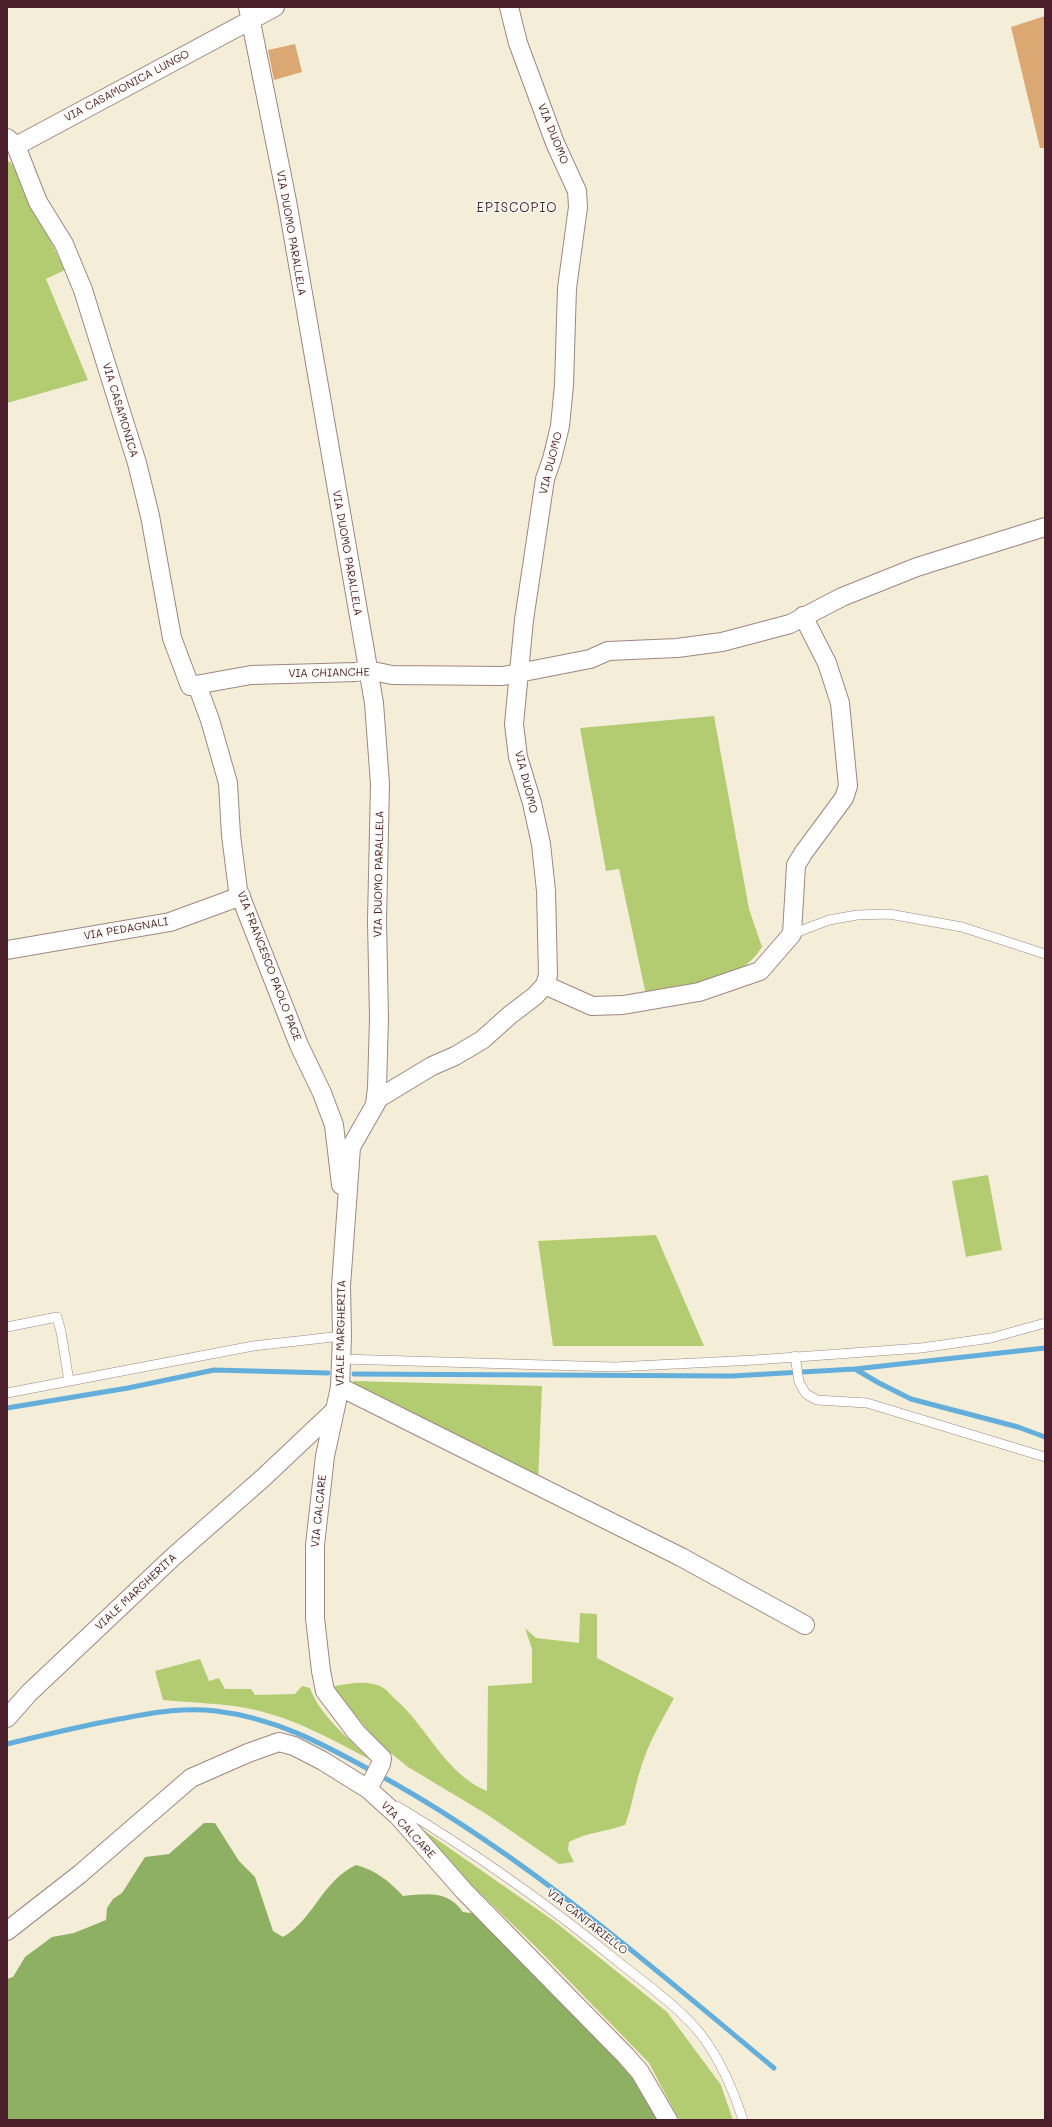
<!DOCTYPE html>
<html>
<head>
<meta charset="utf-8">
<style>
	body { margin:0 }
	#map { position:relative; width:1052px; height:2127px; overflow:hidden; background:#f4eed9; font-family:Mali,sans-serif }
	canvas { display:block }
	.frame { position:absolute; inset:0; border:8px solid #4a1f2b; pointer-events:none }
</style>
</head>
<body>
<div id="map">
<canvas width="1052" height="2127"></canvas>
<div class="frame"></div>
</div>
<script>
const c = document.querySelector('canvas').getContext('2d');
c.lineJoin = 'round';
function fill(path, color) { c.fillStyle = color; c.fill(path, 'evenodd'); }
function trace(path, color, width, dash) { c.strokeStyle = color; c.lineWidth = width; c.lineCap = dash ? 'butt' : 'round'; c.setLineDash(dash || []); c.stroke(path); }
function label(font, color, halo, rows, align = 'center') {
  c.font = font + ' Mali,sans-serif'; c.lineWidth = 3; c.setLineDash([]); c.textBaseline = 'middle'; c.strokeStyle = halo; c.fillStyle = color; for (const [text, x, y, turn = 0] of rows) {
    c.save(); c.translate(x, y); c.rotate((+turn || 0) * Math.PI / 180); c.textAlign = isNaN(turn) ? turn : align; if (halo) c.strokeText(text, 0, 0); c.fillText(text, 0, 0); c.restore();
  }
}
fill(new Path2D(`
	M 7,160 L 12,164 L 65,270 L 46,279 L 88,380 L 7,403 Z
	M 714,716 L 749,909 L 762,947 C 737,986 688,987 646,995 L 619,869 L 606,871 L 580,728 Z
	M 988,1175 L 1002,1250 L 966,1257 L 952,1181 Z
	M 656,1235 L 704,1346 L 553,1346 L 538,1241 Z
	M 353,1381 L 542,1386 L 538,1482 L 356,1390 Z
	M 580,1613 L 597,1614 L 597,1658 L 674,1698 C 661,1722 647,1745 640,1771 C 634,1789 632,1807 625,1825 C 605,1832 588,1832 569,1842 L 568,1850 L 574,1862 L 559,1864 L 488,1815 L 408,1767 L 382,1746 L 346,1705 L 334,1686 C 349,1684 365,1680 380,1686 C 385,1688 390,1694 394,1698 C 427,1726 445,1774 487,1791 L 488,1686 L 532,1683 L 532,1649 L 525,1628 L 536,1638 L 579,1643 Z
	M 200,1659 L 209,1681 L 219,1678 L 225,1689 L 251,1689 L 255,1695 L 295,1694 L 302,1686 L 310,1688 C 320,1716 349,1738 369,1759 C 331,1739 294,1718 251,1709 C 223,1703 192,1703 163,1700 L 155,1671 Z
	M 412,1822 L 554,1921 L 667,2012 L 721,2085 L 733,2120 L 679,2120 L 649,2063 L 537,1948 L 453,1867 Z`), '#b3cc71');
fill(new Path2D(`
	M 204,1823 L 215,1823 L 239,1861 L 255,1877 L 273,1931 L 283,1937 C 314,1919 322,1881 356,1865 C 376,1870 390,1882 403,1896 C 428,1894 447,1890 463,1912 L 479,1914 L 627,2066 L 661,2120 L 7,2120 L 7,1979 L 13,1977 L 25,1957 L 52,1937 L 74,1933 L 106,1920 L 107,1908 L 113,1899 L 122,1893 L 145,1857 L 169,1854 Z`), '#8eb063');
trace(new Path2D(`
	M 855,1369 L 1045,1348
	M 354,1374 L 732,1376 L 855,1369 L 879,1383 L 911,1399 L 1018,1427 L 1045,1437
	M 7,1408 L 128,1388 L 214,1370 L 328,1373
	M 7,1744 C 44,1735 81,1726 119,1719 C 153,1713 181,1707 216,1711 C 275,1718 321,1743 372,1771 C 519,1850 646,1962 774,2068`), '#63aedb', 5);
fill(new Path2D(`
	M 1045,16 L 1045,148 L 1040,148 L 1011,27 Z
	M 295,44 L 302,72 L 274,80 L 268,50 Z`), '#dba772');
const service = new Path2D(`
	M 792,934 L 829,920 L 857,915 L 889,914 L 962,927 L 1045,954
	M 7,1327 L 57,1317 L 61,1332 L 69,1381
	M 795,1356 L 799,1382 L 806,1394 L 817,1400 L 867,1403 L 1045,1457
	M 341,1359 L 615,1367 L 755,1360 L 921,1348 L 991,1338 L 1045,1323
	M 7,1393 L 253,1346 L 342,1336
	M 397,1806 C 476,1853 550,1906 621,1964 C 645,1983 672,2002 692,2024 C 717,2051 732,2086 743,2120`);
const minor = new Path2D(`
	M 248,7 L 287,201 L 374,703 L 380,784 L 377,921 L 379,1018 L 377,1088 L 375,1104
	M 7,138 L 16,146 L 275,7
	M 16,146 L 38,202 L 64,244 L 83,290 L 137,463 L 150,516 L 172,638 L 190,686 L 251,675 L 356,672 L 368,670 L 392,675 L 503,676 L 590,659 L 608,651 L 677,648 L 722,642 L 790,624 L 842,597 L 917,567 L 1045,527
	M 197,685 L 210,720 L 228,783 L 231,835 L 238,890 L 299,1045 L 322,1093 L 334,1125 L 341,1185
	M 7,950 L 170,922 L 241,896
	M 545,985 L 592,1006 L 623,1005 L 699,992 L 760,971 L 792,934 L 796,865 L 804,852 L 844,798 L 848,786 L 840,703 L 827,663 L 803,616
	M 340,1387 L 681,1557 L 805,1625
	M 335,1410 L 325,1456 L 315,1545 L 315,1618 L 321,1671 L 325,1691 L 356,1732 L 382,1758 L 381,1764 L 368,1789 L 398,1816 L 464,1891 L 626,2056 L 640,2072 L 668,2120
	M 7,1718 L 29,1693 L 173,1557 L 263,1478 L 335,1410 L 340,1387 L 342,1336 L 341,1286 L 351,1147 L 379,1098 L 432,1066 L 455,1056 L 482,1040 L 510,1015 L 535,996 L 545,985 L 548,975 L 546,891 L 541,844 L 532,803 L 518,757 L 514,724 L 524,620 L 545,479 L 552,459 L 560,426 L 564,385 L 567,288 L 578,207 L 577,191 L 555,143 L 518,43 L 509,7
	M 7,1931 L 80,1874 L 191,1778 L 248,1753 L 279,1742 L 294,1746 L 323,1761 L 368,1789`);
trace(service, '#9f8682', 10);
trace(minor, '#9f8682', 20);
trace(service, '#fff', 9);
trace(minor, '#fff', 18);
label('11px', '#4a1f2b', '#fdfcf7', [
	["VIA CASAMONICA LUNGO",127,86,-28],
	["VIA DUOMO",553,134,68],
	["VIA DUOMO PARALLELA",291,233,80],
	["VIA CASAMONICA",120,410,73],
	["VIA DUOMO",551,463,-76],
	["VIA DUOMO PARALLELA",347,553,80],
	["VIA CHIANCHE",329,673,-1],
	["VIA DUOMO",526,782,76],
	["VIA DUOMO PARALLELA",379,874,-89],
	["VIA PEDAGNALI",126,929,-10],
	["VIA FRANCESCO PAOLO PACE",269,966,69],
	["VIALE MARGHERITA",341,1333,-89],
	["VIA CALCARE",319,1511,-84],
	["VIALE MARGHERITA",136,1592,-43],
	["VIA CALCARE",408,1830,47],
	["VIA CANTARIELLO",587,1922,38]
]);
c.letterSpacing = '1px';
label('13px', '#4a1f2b', '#fdfcf7', [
	["EPISCOPIO",517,208]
]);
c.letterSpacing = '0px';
</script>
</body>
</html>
